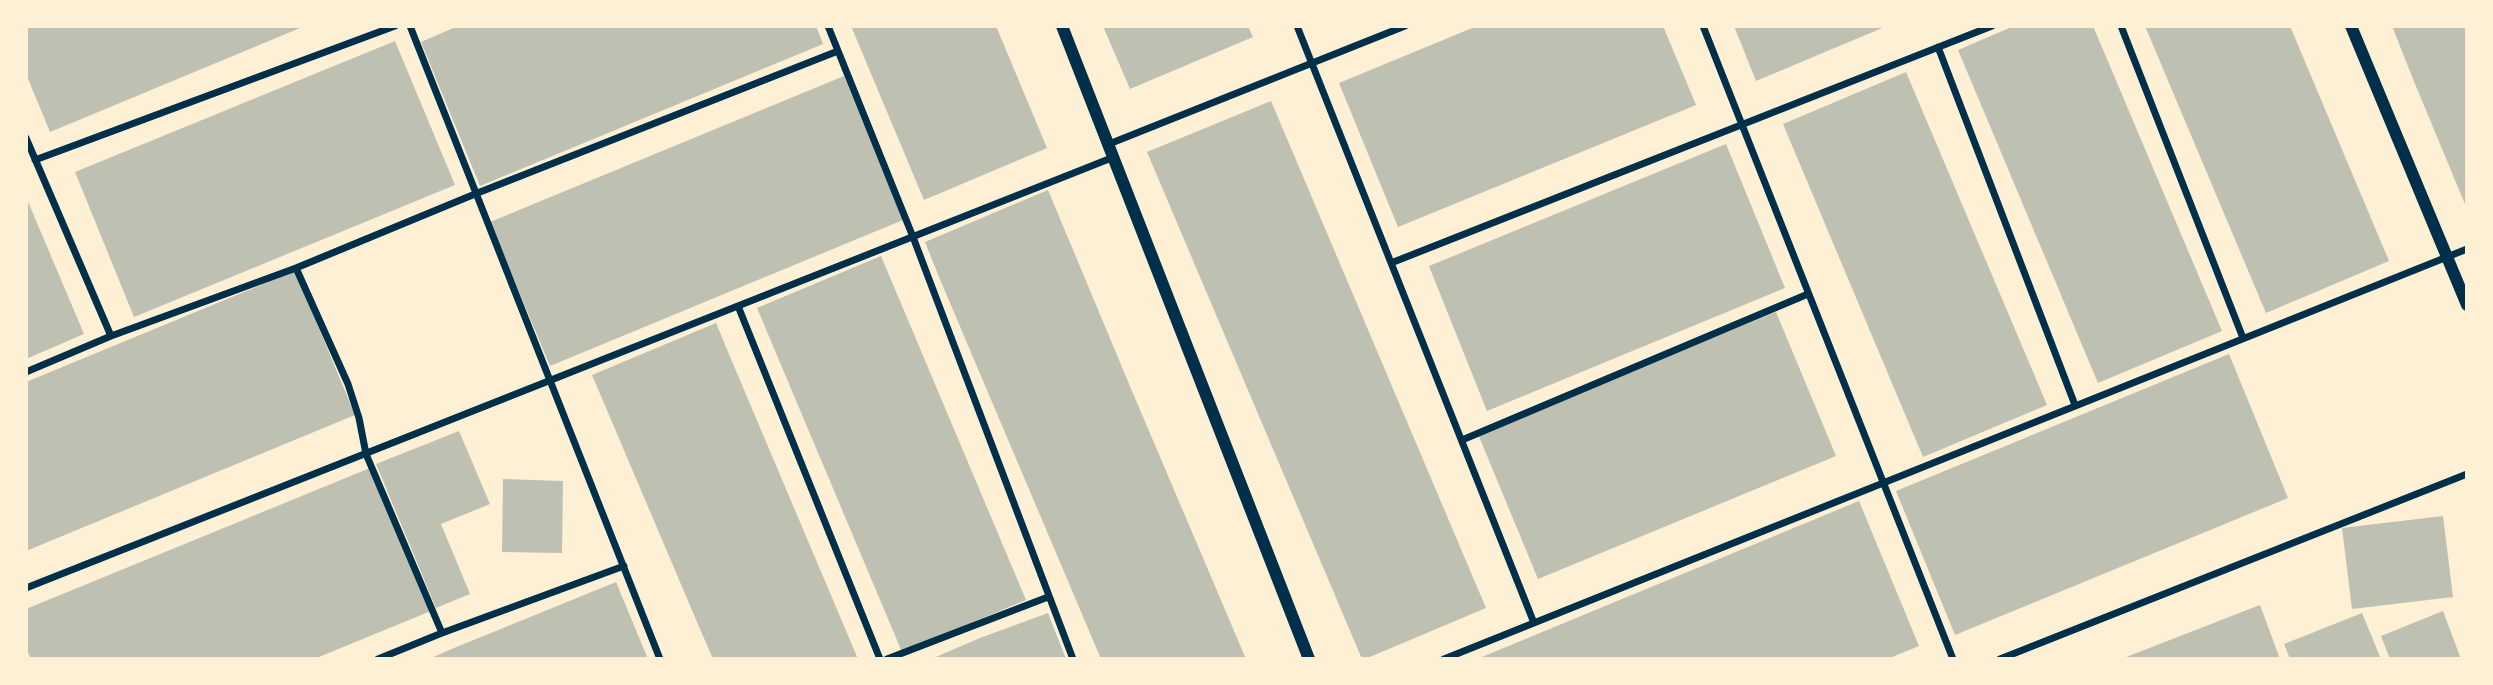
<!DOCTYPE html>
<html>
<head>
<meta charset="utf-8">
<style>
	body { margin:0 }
	#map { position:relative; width:2493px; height:685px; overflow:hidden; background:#fdf0d5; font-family:"Noto Sans",sans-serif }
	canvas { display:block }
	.frame { position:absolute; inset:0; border:28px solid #fdf0d5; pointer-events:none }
</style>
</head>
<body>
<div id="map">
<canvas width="2493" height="685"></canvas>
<div class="frame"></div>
</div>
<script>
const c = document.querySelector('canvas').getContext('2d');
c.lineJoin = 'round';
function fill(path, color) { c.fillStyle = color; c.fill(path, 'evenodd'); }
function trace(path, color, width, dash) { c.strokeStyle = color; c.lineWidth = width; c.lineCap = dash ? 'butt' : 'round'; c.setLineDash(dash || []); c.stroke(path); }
fill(new Path2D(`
	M 26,26 L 305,26 L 50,132 L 26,74 Z
	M 458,26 L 816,26 L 823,44 L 480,186 L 421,42 Z
	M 851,26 L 996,26 L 1047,148 L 924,200 Z
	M 1103,26 L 1248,26 L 1253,37 L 1130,89 Z
	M 1477,26 L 1663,26 L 1696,105 L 1398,227 L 1339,83 Z
	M 1734,26 L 1887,26 L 1756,81 Z
	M 2014,26 L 2093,26 L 2222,331 L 2098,383 L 1958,50 Z
	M 2145,26 L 2290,26 L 2389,261 L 2266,313 Z
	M 2392,26 L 2467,26 L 2467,209 L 2413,79 Z
	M 395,41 L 455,185 L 134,317 L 75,172 Z
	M 1906,72 L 2047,405 L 1923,457 L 1783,124 Z
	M 844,76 L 903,220 L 550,366 L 490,222 Z
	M 1271,101 L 1486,608 L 1365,659 L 1362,659 L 1147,152 Z
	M 1726,144 L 1785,288 L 1487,411 L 1429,266 Z
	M 1048,190 L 1132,391 L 1246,659 L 1101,659 L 939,277 L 925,242 Z
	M 26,197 L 84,334 L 26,359 Z
	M 881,256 L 1026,600 L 902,652 L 757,308 Z
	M 295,271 L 355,415 L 26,551 L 26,382 Z
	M 1776,312 L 1836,456 L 1538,579 L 1478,434 Z
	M 716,323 L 731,359 L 858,659 L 713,659 L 697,622 L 592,375 Z
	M 2229,354 L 2288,498 L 1955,635 L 1896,491 Z
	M 459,431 L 490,504 L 441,524 L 470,594 L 436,608 L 376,464 Z
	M 370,468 L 431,611 L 314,659 L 31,659 L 26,648 L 26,609 Z
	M 503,479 L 563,481 L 562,553 L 502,552 Z
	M 1859,501 L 1919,646 L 1887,659 L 1477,659 Z
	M 2443,516 L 2453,597 L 2352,609 L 2342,528 Z
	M 616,582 L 648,659 L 429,659 L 454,648 Z
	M 2260,605 L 2280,659 L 2121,659 Z
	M 2443,611 L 2461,659 L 2390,659 L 2381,636 Z
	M 1048,613 L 1066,659 L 931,659 L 980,638 Z
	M 2362,613 L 2381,659 L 2290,659 L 2284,644 Z`), '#bec0b2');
trace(new Path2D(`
	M 410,26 L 660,659
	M 828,26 L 913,237 L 1073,659
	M 1297,26 L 1534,623
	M 1703,26 L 1953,659
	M 2121,26 L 2243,338
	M 1938,47 L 2075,405
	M 26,138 L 111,336
	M 1109,144 L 1405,26
	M 35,160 L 395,26
	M 1391,263 L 1992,26
	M 296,268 L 348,384 L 359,418 L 366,454 L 442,633
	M 738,306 L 880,659
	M 26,372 L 111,336 L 296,268 L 475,194 L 838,51
	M 1462,440 L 1808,294
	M 26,588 L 1114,157
	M 378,659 L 442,633 L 624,566
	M 887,659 L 1048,597
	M 1444,659 L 2467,249
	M 2000,659 L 2467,474`), '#003049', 7);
trace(new Path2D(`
	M 1062,26 L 1309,659
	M 2351,26 L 2467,305`), '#003049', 12);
</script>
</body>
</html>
